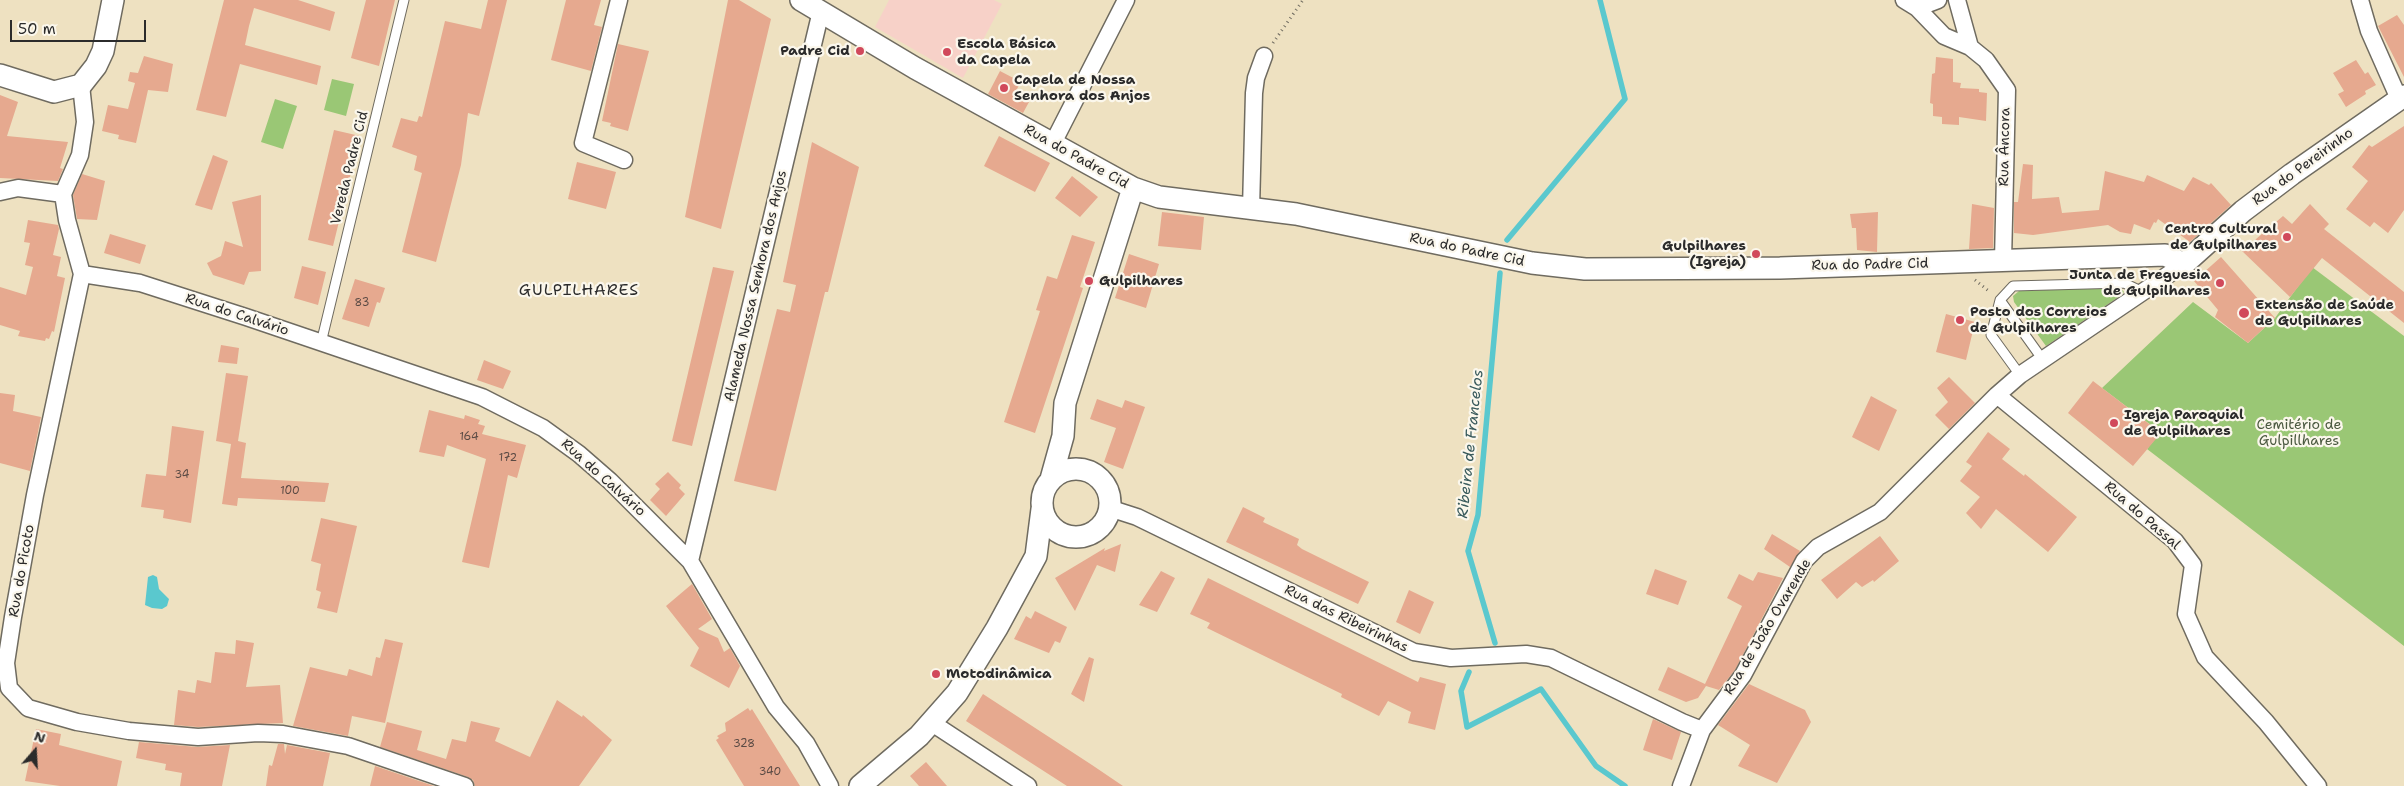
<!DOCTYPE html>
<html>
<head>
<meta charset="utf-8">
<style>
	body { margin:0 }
	#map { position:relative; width:2404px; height:786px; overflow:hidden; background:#eee1c1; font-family:"Shantell Sans",sans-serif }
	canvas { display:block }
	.north { position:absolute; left:10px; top:726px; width:50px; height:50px; -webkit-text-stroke:4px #fbf7ec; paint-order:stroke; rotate:19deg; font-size:14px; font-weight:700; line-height:20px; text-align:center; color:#2b2b2b }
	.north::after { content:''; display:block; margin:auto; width:18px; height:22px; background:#2b2b2b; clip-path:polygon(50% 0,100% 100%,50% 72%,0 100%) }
	.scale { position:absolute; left:10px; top:20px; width:136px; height:22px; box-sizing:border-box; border:2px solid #2b2b2b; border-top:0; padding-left:6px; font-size:15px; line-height:18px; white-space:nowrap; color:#2b2b2b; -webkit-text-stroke:4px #fbf7ec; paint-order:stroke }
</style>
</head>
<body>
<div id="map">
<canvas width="2404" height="786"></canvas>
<div class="north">N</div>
<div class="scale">50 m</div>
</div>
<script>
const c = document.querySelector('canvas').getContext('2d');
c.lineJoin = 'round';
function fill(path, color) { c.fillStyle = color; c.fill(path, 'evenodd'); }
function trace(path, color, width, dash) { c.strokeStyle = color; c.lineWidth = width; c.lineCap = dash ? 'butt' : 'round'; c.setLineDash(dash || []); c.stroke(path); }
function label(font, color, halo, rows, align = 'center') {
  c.font = font + ' "Shantell Sans",sans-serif'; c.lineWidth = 4.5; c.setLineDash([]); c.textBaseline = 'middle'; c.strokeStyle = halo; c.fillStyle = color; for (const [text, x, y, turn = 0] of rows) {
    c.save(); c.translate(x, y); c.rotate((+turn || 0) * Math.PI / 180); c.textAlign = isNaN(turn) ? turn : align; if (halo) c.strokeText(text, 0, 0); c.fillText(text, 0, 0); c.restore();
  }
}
fill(new Path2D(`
	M 889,0 L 994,0 L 1002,4 L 963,78 L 875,27 Z`), '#f7d1c8');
fill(new Path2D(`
	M 332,79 L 354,84 L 346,116 L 324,110 Z
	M 275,99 L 297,106 L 283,149 L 261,142 Z
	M 2312,267 L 2404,336 L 2404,646 L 2147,449 L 2160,432 L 2102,388 L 2193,302 L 2248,343 L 2275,318 Z
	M 2120,287 L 2124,292 L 2120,296 L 2046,346 L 2014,302 L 2013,296 L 2019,291 Z`), '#9ac775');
fill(new Path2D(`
	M 153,575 L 157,577 L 159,589 L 169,599 L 167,606 L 162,609 L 152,608 L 145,605 L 148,577 Z`), '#5ac8ce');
trace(new Path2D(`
	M 1507,240 L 1625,99 L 1600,0
	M 1495,643 L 1468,551 L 1478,515 L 1500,273
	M 1469,672 L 1461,691 L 1467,727 L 1541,689 L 1596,766 L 1625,786`), '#5ac8ce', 5.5);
fill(new Path2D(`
	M 224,0 L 298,0 L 335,12 L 330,31 L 254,8 L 249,26 L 245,45 L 321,66 L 317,85 L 240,64 L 226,117 L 196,110 Z
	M 366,0 L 395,0 L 379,66 L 351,58 Z
	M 488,0 L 507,0 L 479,116 L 468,113 L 461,165 L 436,262 L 402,252 L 422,173 L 414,170 L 417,156 L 392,147 L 401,118 L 417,122 L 419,116 L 422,117 L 445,21 L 481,29 Z
	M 566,0 L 601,0 L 594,25 L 602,27 L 591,71 L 551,60 Z
	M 728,0 L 739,0 L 771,19 L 721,229 L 685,217 Z
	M 2397,15 L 2404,25 L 2404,77 L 2378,26 Z
	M 618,44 L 649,51 L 628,131 L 610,126 L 611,123 L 602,121 Z
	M 144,56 L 173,64 L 168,92 L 148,90 L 136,143 L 118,139 L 119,135 L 102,131 L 108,105 L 128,109 L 135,83 L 128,81 L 130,72 L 138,73 Z
	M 1936,57 L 1953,59 L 1953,82 L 1961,83 L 1960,88 L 1979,89 L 1979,92 L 1987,93 L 1986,121 L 1959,117 L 1959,125 L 1942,124 L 1942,117 L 1933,116 L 1933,104 L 1930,103 L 1932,74 L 1935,73 Z
	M 2356,60 L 2365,74 L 2368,72 L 2376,85 L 2365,91 L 2366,94 L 2346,107 L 2338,94 L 2344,91 L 2333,73 Z
	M 1000,71 L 1021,82 L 1014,94 L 1029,102 L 1023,113 L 988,94 Z
	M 0,95 L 18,102 L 7,136 L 68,142 L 60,168 L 63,169 L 58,181 L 0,178 Z
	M 2404,126 L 2404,210 L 2388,233 L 2374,222 L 2370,227 L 2346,209 L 2368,181 L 2352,167 L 2369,145 L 2372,147 Z
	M 334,130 L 360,136 L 333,246 L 308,240 Z
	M 999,136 L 1050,163 L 1035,192 L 984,166 Z
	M 812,142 L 859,167 L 828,292 L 825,292 L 776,491 L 734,481 L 777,309 L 790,312 L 796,285 L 783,282 Z
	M 213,155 L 228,161 L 212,210 L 195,205 Z
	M 577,162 L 616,172 L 606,209 L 568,199 Z
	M 2023,164 L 2033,165 L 2032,199 L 2059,197 L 2062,213 L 2099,210 L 2105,171 L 2144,182 L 2147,175 L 2184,191 L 2193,177 L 2209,185 L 2211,183 L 2231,205 L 2190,242 L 2158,219 L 2156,223 L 2154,222 L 2150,230 L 2134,224 L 2131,234 L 2120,232 L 2108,225 L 2033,235 L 2014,233 L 2014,202 L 2018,202 Z
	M 82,174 L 105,181 L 97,220 L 77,219 L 73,195 Z
	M 1072,176 L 1098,197 L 1080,217 L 1055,198 Z
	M 261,195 L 261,271 L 249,272 L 244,285 L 213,275 L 207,263 L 221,256 L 225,241 L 243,247 L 232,202 Z
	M 1972,204 L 1994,208 L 1993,248 L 1969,249 Z
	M 2310,204 L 2329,224 L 2324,229 L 2404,292 L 2404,323 L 2322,258 L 2290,297 L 2242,251 L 2283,216 L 2292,224 Z
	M 1162,212 L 1204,217 L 1201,250 L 1158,246 Z
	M 1878,212 L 1877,252 L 1857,250 L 1856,228 L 1852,228 L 1850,214 Z
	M 28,220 L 58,225 L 59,229 L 53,255 L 61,257 L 57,276 L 65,278 L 54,332 L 52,331 L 49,339 L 46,338 L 45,341 L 18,336 L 20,331 L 0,325 L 0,287 L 26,295 L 33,267 L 25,265 L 30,243 L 24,242 Z
	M 110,234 L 146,245 L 140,264 L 104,253 Z
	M 1072,235 L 1095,242 L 1080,287 L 1083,288 L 1035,433 L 1004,422 L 1040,311 L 1036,310 L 1047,276 L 1057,279 Z
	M 1129,254 L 1159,264 L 1146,308 L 1115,298 Z
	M 2221,257 L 2275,318 L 2248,343 L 2215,317 L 2218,310 L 2194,281 Z
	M 302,266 L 326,272 L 318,305 L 294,298 Z
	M 713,267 L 734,271 L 692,446 L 672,441 Z
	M 355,279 L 385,288 L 380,303 L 377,302 L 369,327 L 342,319 Z
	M 1946,314 L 1975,322 L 1966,360 L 1936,352 Z
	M 221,345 L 239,348 L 237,364 L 218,362 Z
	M 484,360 L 511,371 L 503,389 L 477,380 Z
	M 226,373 L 248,376 L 238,441 L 246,443 L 241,478 L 329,483 L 325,502 L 238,498 L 237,506 L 222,504 L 231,444 L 216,441 Z
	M 1949,377 L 1975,403 L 1949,429 L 1935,415 L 1948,402 L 1937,388 Z
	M 2093,381 L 2161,433 L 2133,466 L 2068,413 Z
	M 0,393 L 15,395 L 13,411 L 41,417 L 30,471 L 0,463 Z
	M 1871,396 L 1897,410 L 1879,451 L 1852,437 Z
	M 1097,399 L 1122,408 L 1125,400 L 1145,407 L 1123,469 L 1104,462 L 1116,428 L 1090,419 Z
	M 429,410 L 464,419 L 465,415 L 480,420 L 478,424 L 485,426 L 482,434 L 526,445 L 517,478 L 508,475 L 489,568 L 462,562 L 486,459 L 447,445 L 444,457 L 419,452 Z
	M 172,426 L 204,431 L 191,523 L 163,518 L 164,510 L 141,507 L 146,474 L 166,476 Z
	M 1988,432 L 2010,449 L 2002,459 L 2024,476 L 2025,474 L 2077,517 L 2048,552 L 1996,509 L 1981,529 L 1966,513 L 1980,497 L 1960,481 L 1972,466 L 1966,462 Z
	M 668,472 L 681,485 L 679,488 L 685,494 L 666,516 L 650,500 L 660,489 L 655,484 Z
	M 1243,507 L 1265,518 L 1263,522 L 1299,539 L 1297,545 L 1302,549 L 1369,582 L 1358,604 L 1226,542 Z
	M 321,518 L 357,526 L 337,613 L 317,608 L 321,592 L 316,590 L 321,564 L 311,561 Z
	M 1772,534 L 1800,551 L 1790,567 L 1764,549 Z
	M 1880,536 L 1899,561 L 1874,582 L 1873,580 L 1862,587 L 1856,582 L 1837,599 L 1821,580 Z
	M 1121,544 L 1115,572 L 1097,565 L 1075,611 L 1055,578 L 1105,548 L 1104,551 Z
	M 1655,569 L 1687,581 L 1678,605 L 1646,594 Z
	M 1161,571 L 1175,578 L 1157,612 L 1139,605 Z
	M 1758,572 L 1783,578 L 1735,670 L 1719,690 L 1706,686 L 1698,698 L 1686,702 L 1658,690 L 1668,667 L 1705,684 L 1742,606 L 1727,598 L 1739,574 L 1753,581 Z
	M 1208,578 L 1418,682 L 1420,677 L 1446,684 L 1435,730 L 1408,723 L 1411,712 L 1388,701 L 1379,716 L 1341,697 L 1342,694 L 1207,628 L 1210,623 L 1190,614 Z
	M 692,584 L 712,619 L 698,629 L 718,638 L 724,652 L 730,648 L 740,666 L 729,688 L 690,666 L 699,648 L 666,606 Z
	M 1409,590 L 1434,602 L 1420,634 L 1396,622 Z
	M 1035,611 L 1067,627 L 1060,643 L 1055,641 L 1049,653 L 1014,639 L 1026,616 L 1031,619 Z
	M 385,639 L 403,643 L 385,723 L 352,716 L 348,736 L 293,726 L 310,667 L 347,676 L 349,669 L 372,676 L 376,657 L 380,658 Z
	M 236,640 L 254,643 L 246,687 L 280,685 L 283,723 L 198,727 L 174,725 L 178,690 L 195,693 L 197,680 L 211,683 L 215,652 L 235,654 Z
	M 1089,657 L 1094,659 L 1084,702 L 1071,694 Z
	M 1749,684 L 1805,710 L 1811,722 L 1777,783 L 1738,766 L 1750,745 L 1718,725 Z
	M 983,694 L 1092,765 L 1123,786 L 1067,786 L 966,721 Z
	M 557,700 L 582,717 L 583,715 L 612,740 L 579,786 L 475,786 L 473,780 L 468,777 L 380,747 L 387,722 L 422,731 L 417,750 L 446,759 L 452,739 L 466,742 L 471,721 L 500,728 L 495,741 L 530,757 Z
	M 748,708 L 750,711 L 752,709 L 800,786 L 744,786 L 716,740 L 719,738 L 717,736 L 726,731 L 725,723 Z
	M 1653,719 L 1681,732 L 1672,760 L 1643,750 Z
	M 36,729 L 61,734 L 59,745 L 122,761 L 117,786 L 60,786 L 25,781 Z
	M 139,742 L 197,747 L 230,745 L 222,786 L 180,786 L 182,773 L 165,770 L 166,764 L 136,758 Z
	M 278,744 L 284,744 L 285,754 L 287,745 L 330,753 L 323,786 L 266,786 L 269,765 L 272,766 Z
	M 926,762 L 947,786 L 919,786 L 910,776 Z
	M 375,766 L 434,786 L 370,786 Z`), '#e6a98f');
const service = new Path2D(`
	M 2000,300 L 2043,360
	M 321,343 L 404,0
	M 2020,375 L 1991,335 L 2000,300 L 2013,286 L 2124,283 L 2143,292`);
const minor = new Path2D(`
	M 619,0 L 583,143 L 624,160
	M 1904,0 L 1917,8 L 1944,36 L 1970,47 L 1986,60 L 2007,90 L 2003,261
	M 1957,0 L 1970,47
	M 2360,0 L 2369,31 L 2399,99
	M 1917,8 L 1938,0
	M 1053,143 L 1126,0
	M 0,192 L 18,188 L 63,194
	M 63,194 L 67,220 L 82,274 L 35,495 L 13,617 L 6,663 L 9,688 L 28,708 L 77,722 L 129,731 L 198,737 L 258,733 L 283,734 L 348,746 L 465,786
	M 63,194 L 80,155 L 85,122 L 81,85
	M 1251,209 L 1254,93 L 1256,78 L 1264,56
	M 82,274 L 140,283 L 246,317 L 482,397 L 543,428 L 579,454 L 610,481 L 690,561 L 776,707 L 806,743 L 830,786
	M 1997,395 L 2175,541 L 2193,565 L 2186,614 L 2205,657 L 2266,722 L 2318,786
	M 1109,508 L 1137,517 L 1414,652 L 1451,658 L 1526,654 L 1551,658 L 1682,722 L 1702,730
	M 690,561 L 821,11
	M 932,723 L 1028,786
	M 1681,786 L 1702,730 L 1743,675 L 1804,561 L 1818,547 L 1880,512 L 1997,395 L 2020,375 L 2184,264`);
const tertiary = new Path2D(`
	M 801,0 L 915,68 L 1133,188 L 1159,197 L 1296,214 L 1532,263 L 1585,269 L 1780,268 L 2165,255 L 2184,264 L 2243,211 L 2292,174 L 2404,96
	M 0,75 L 54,92 L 81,85 L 96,66 L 103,51 L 113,0
	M1042 503a34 34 0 1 1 68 0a34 34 0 1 1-68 0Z
	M 1051,479 L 1063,436 L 1065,403 L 1133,188
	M 860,786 L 919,736 L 957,693 L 997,628 L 1036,556 L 1042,509`);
trace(service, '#6f6b60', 11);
trace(minor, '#6f6b60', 19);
trace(tertiary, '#6f6b60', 24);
trace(new Path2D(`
	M 1273,43 L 1303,0
	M 1975,280 L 1990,292`), '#6f6b60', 3, [1, 4]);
trace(service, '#fff', 9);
trace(minor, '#fff', 16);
trace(tertiary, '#fff', 21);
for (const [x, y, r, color] of [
	[860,51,5,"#d1495b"],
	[947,52,5,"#d1495b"],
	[1004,88,5,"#d1495b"],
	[2287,237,5,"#d1495b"],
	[1756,254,5,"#d1495b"],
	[1089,281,5,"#d1495b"],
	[2220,283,5,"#d1495b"],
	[2244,313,6,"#d1495b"],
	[1960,320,5,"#d1495b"],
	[2114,423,5,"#d1495b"],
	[936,674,5,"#d1495b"]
]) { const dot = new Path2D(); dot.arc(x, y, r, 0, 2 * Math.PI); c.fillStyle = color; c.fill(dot); trace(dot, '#fbf7ec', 2); }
label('11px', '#5a4a44', null, [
	["83",362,303],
	["164",469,437],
	["172",508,458],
	["34",182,475],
	["100",290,491],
	["328",744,744],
	["340",770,772]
]);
label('bold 14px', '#2b2b2b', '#fbf7ec', [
	["Escola Básica",957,44],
	["da Capela",957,60],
	["Padre Cid",850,51,"right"],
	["Capela de Nossa",1014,80],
	["Senhora dos Anjos",1014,96],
	["Centro Cultural",2277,229,"right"],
	["de Gulpilhares",2277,245,"right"],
	["Gulpilhares",1746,246,"right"],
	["(Igreja)",1746,262,"right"],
	["Junta de Freguesia",2210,275,"right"],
	["de Gulpilhares",2210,291,"right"],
	["Gulpilhares",1099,281],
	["Extensão de Saúde",2255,305],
	["de Gulpilhares",2255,321],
	["Posto dos Correios",1970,312],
	["de Gulpilhares",1970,328],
	["Igreja Paroquial",2124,415],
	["de Gulpilhares",2124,431],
	["Motodinâmica",946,674]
], 'left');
label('14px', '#2b2b2b', '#fbf7ec', [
	["Rua Âncora",2005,147,-89],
	["Rua do Padre Cid",1076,157,29],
	["Rua do Pereirinho",2303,167,-36],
	["Vereda Padre Cid",350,168,-76],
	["Rua do Padre Cid",1467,250,12],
	["Rua do Padre Cid",1870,265,-1],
	["Alameda Nossa Senhora dos Anjos",756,286,-77],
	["Rua do Calvário",237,315,18],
	["Rua do Calvário",603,478,42],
	["Rua do Passal",2142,516,41],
	["Rua do Picoto",22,571,-80],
	["Rua das Ribeirinhas",1346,619,26],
	["Rua de João Ovarende",1768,627,-59]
]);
label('14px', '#4c5a41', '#fbf7ec', [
	["Cemitério de",2299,425],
	["Gulpillhares",2299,441]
]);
label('italic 15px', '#395a5c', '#fbf7ec', [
	["Ribeira de Francelos",1471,444,-84]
]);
c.letterSpacing = '1px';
label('16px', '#2b2b2b', '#fbf7ec', [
	["GULPILHARES",579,291]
]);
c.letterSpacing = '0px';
</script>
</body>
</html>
